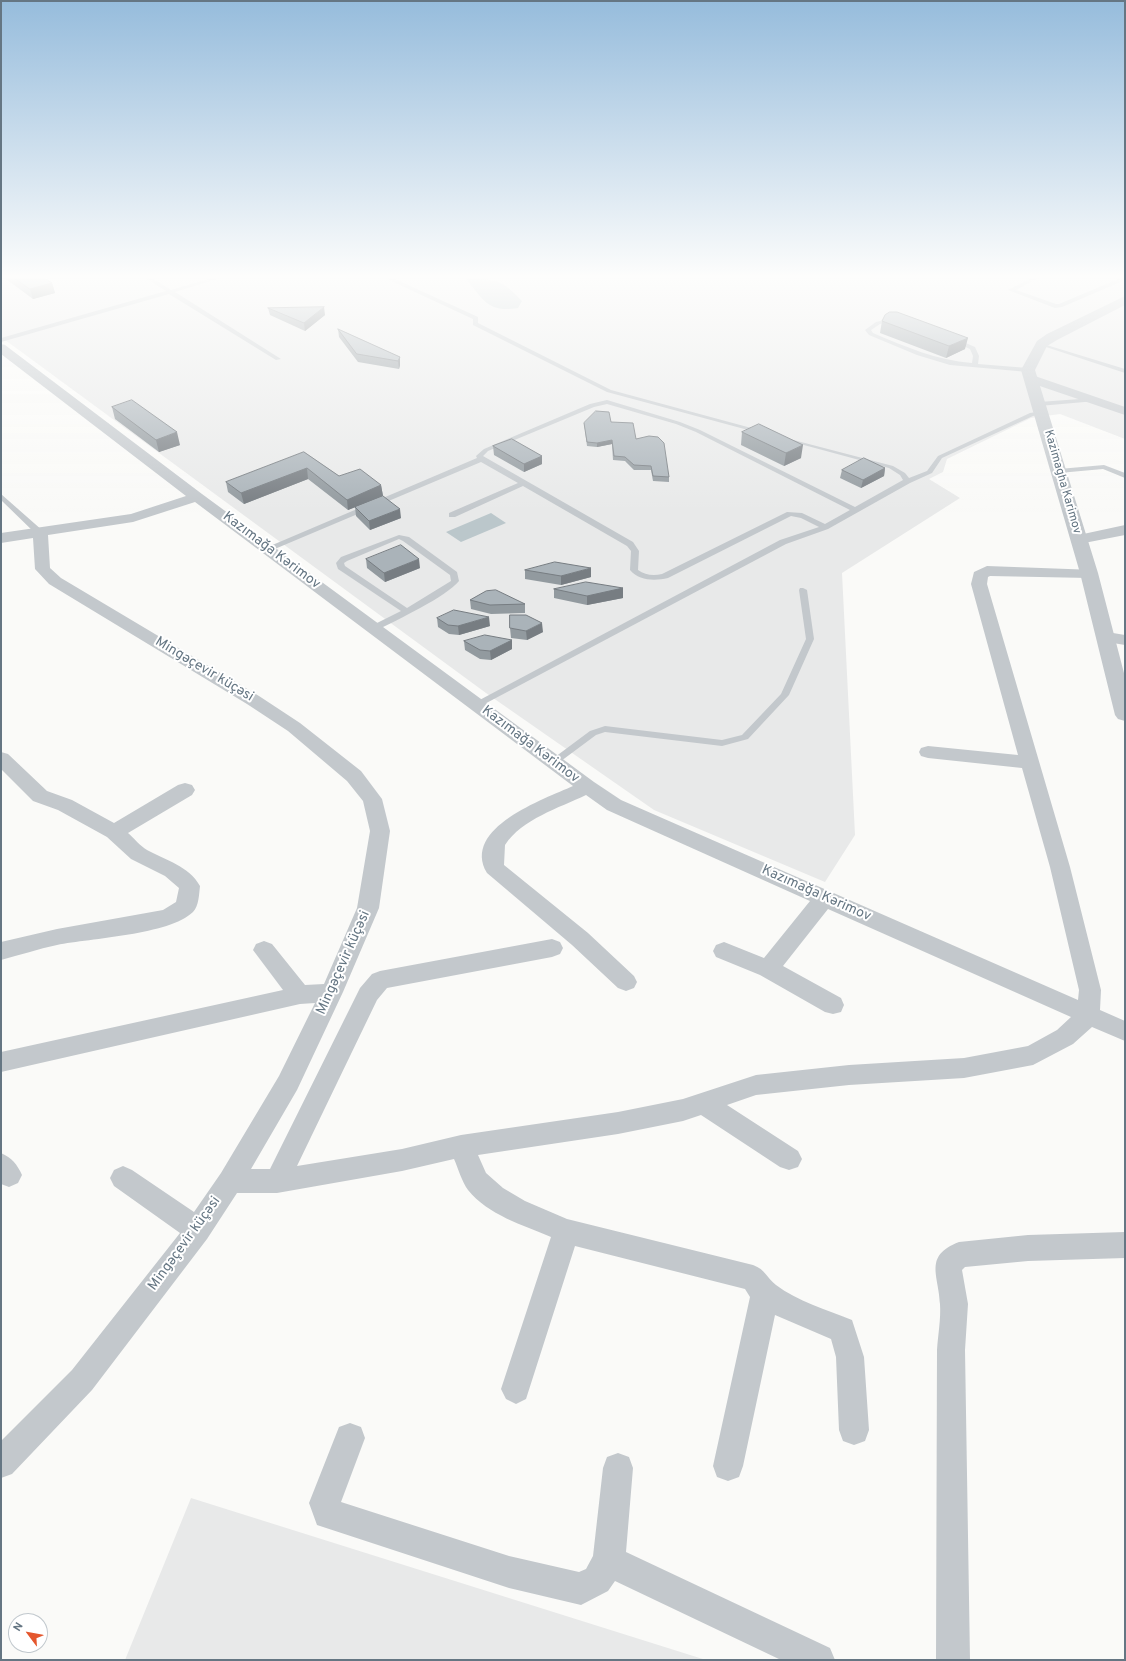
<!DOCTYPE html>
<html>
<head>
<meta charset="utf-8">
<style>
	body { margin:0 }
	#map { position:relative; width:1126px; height:1661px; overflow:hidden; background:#fafaf8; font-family:Overpass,sans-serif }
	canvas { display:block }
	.frame { position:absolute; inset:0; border:2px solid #657683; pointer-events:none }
	.north { position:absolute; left:8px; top:1613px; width:40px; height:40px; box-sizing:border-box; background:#fff; border:1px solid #c1c8cd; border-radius:50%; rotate:302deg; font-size:11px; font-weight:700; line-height:16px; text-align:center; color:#657683 }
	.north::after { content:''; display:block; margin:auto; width:14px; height:18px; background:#e4572e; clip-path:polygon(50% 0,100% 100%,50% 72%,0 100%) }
</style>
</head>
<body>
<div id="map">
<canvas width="1126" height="1661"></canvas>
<div class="frame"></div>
<div class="north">N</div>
</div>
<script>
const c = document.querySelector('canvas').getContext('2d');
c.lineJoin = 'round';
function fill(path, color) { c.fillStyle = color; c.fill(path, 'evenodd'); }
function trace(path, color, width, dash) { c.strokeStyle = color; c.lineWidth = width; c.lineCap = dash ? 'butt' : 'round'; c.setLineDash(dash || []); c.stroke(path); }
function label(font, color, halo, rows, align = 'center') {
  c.font = font + ' Overpass,sans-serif'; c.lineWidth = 4; c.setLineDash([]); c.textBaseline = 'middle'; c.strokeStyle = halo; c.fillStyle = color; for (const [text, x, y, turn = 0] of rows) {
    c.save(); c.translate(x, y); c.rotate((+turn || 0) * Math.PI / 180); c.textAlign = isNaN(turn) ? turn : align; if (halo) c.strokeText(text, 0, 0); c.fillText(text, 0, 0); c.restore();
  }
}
fill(new Path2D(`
	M 1,279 L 1125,279 L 1125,439 L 1060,414 L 1031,418 L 947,459 L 943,472 L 929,479 L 960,498 L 842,573 L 855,835 L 825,882 L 654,810 L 486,693 L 1,337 Z
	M 191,1498 L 706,1660 L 125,1660 Z`), '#e8e9e9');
fill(new Path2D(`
	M 466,279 C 496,279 501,279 522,301 L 518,308 C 488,313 484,300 466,279 Z
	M 491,513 L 506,523 L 461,542 L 446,532 Z`), '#bbc7cb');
fill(new Path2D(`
	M 147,279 L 154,279 L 171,290 L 208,279 L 217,279 L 175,292 L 281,359 L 276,360 L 169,294 L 1,342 L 1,338 L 166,291 Z
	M 387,279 L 395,279 L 478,317 L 478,323 L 611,390 L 766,432 L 763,434 L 607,392 L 473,325 L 473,319 Z
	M 1029,279 L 1036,279 L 1016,290 L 1056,304 L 1059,304 L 1118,279 L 1125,280 L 1062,307 L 1055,308 L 1008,290 Z
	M 894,318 L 896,319 L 896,321 L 880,324 L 871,330 L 873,333 C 906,347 936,360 972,363 L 973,356 L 970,349 L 952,341 L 951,340 L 954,338 L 975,347 L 979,356 L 978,364 L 1028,368 L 1031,370 L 1028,372 L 950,365 L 917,355 L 869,335 L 865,330 L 876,322 Z
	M 1040,343 L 1125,369 L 1125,373 L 1040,345 Z
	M 1094,398 L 1097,400 L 1096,401 L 1039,406 L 1036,404 L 1039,402 Z
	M 607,400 L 680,422 L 700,430 L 855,507 L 903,480 L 900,475 L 889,468 L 778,438 L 778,436 L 893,466 L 905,473 L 909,478 L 927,471 L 938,456 L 1030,413 L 1042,411 L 1045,413 L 1033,416 L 942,458 L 932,473 L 910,483 L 828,529 L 786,544 L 477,708 L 474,707 L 473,705 L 474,703 L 780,540 L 819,527 L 801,518 L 791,516 L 668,578 C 655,581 639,581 630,570 L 631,551 L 627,546 L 523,486 L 455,517 L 449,517 L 449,513 L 518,483 L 481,462 L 270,551 L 264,551 L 263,549 L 477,458 L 476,456 L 484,449 L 590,404 ZM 607,404 L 676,424 L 696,432 L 850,510 L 825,524 L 802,513 L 787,512 L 662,574 C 653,576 645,575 638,570 L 639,551 L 633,542 L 483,456 L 488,451 L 594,407 Z
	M 1104,465 L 1125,473 L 1125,478 L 1103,469 L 1059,473 L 1055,471 L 1059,469 Z
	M 1,494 L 43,531 L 43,535 L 37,535 L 1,500 Z
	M 399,535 L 409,537 L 457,572 L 459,581 C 446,597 397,620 377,630 L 371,630 L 371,626 L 401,611 L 338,569 L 336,563 L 341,557 ZM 399,539 L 403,541 L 450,575 L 451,581 L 407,608 L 345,566 L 344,563 L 347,561 Z
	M 800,588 L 803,588 L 807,590 L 814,639 L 789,695 L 748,739 L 722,746 L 605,732 L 596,735 L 557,764 L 551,764 L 549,762 L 551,760 L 590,731 L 605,726 L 722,740 L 742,735 L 781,694 L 806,639 L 799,590 Z`), '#c3c8cc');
fill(new Path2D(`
	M 1,344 L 5,345 L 202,494 L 594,782 L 621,800 L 1078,1000 L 1079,990 L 1050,867 L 1022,768 L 928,758 L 921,756 L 919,752 L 921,748 L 928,746 L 1018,755 L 971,584 L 974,572 L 987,566 L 1095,570 L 1097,573 L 1095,576 L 1089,578 L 990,576 L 988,577 L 987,584 L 1070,867 L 1101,990 L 1100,1010 L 1125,1021 L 1125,1041 L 1092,1027 L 1073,1044 L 1033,1065 L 964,1078 L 849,1085 L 756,1095 L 727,1105 L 798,1151 L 802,1159 L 798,1167 L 789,1170 L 780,1167 L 701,1115 L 683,1121 L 618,1134 L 478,1155 L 486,1173 L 503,1188 L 525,1201 L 567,1219 L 753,1265 C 766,1270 766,1277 776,1285 C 797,1301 827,1310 852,1320 L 864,1357 L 869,1430 L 865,1441 L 854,1445 L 843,1441 L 839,1430 L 836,1357 L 831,1339 L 775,1315 L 743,1466 L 739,1477 L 728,1481 L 717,1477 L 713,1466 L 750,1297 L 745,1289 L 575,1246 L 526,1399 L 516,1404 L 506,1399 L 501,1389 L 551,1237 C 523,1225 488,1215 468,1190 C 462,1182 458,1168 454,1159 L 402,1171 L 277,1193 L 237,1193 L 207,1239 L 92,1390 L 12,1474 L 1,1478 L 1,1441 L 72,1370 L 180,1233 L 114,1186 L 110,1178 L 114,1170 L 123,1166 L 132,1170 L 194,1212 L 221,1173 L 279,1076 L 315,1003 L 300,1004 L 1,1072 L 1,1052 L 283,990 L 253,950 L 256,944 L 264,941 L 272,944 L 305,985 L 324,984 L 357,908 L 370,831 L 363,801 L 347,781 L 288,731 L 247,704 L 49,584 L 35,569 L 33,538 L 1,543 L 1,533 L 131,514 L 186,496 L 1,354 ZM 195,502 L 573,786 C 544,799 461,828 487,873 L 572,945 L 618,988 L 626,991 L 634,988 L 637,982 L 634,976 L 588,933 L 504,865 L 505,845 C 522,819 559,808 586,795 L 607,810 L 810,901 L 764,958 L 724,942 L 716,945 L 713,951 L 716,957 L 760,975 L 825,1012 L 833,1014 L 841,1012 L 844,1005 L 841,998 L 783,966 L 828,909 L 1071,1017 L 1057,1030 L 1028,1046 L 964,1058 L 849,1065 L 756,1075 L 683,1099 L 618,1112 L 461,1135 L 402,1149 L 297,1166 L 377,1000 L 387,988 L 552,957 L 560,954 L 563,948 L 560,942 L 552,939 L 380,971 L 372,974 L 360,988 L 270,1169 L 251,1169 L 297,1090 L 343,992 L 379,908 L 390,831 L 382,799 L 361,771 L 300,723 L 259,696 L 61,578 L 50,568 L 48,535 L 133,522 Z
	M 1032,375 L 1125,407 L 1125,415 L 1028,382 L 1026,379 Z
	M 1125,525 L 1125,535 L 1079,544 L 1074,542 L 1071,539 L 1074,536 Z
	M 1107,632 L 1125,635 L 1125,645 L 1101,641 L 1099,637 L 1101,633 Z
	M 1,752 L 8,754 L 47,791 L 72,800 L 114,823 L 178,785 L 185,783 L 192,785 L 195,790 L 192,795 L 128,833 C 134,838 140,846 147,850 C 165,860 189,866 200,886 C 199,894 199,906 193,912 C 169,935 91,938 57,945 C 38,949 20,955 1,960 L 1,942 L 57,929 L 163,910 L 176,902 L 179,888 L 165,876 L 131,859 L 107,837 L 58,810 L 33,801 L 1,769 Z
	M 1,1153 C 12,1158 17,1164 22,1175 L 18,1183 L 9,1187 L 1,1184 Z
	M 1125,1232 L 1125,1258 L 1028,1261 L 965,1267 L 962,1270 L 968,1304 L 965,1350 L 970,1660 L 936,1660 L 937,1350 C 938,1335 941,1319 940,1304 C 939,1275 923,1256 959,1242 L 1028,1235 Z
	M 350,1423 L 361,1427 L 365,1438 L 341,1502 L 509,1556 L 579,1572 L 586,1569 L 593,1556 L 603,1468 L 607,1457 L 618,1453 L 629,1457 L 633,1468 L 626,1552 L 830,1648 L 835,1660 L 781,1660 L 615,1581 L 608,1591 L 581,1605 L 509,1588 L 317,1525 L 309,1503 L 339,1427 Z`), '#c3c8cc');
fill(new Path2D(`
	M 1125,296 L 1125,305 L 1057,340 L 1047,346 L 1035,370 L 1098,573 L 1125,677 L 1125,721 L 1118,719 L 1115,715 L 1080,573 L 1021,370 L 1037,341 L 1047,334 Z`), '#c3c8cc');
fill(new Path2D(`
	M 6,279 L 46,279 L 52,283 L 55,293 L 33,299 Z
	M 268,308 L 325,315 L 305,331 L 270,315 Z
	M 882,321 L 965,349 L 946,358 L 880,333 Z
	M 338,329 L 400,357 L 400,365 L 399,369 L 358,362 L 339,337 Z
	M 112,407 L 180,445 L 159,452 L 115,419 Z
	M 611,422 L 636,439 L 669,477 L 669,482 L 653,481 L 651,470 L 634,470 L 625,461 L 613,460 L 612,444 L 597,447 L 587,446 L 584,423 Z
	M 742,432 L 801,458 L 784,466 L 741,445 Z
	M 493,446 L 542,456 L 542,464 L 524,472 L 494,455 Z
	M 304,452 L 339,476 L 381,485 L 383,496 L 348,510 L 308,479 L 244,504 L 228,492 L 226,482 Z
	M 885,468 L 884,476 L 861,488 L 840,478 L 842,470 Z
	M 355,507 L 401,518 L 370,530 L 356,516 Z
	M 366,559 L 420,568 L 385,582 L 367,568 Z
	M 525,570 L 591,577 L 561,585 L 525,579 Z
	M 623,588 L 623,598 L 587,605 L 554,598 L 554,589 Z
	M 470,600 L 525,604 L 525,613 L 491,614 L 471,609 Z
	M 437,618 L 490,626 L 459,635 L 449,634 L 438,627 Z
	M 510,628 L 543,632 L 527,640 L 511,638 Z
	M 512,640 L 512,649 L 491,660 L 480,659 L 465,650 L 464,641 Z`), '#929a9f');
fill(new Path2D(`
	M 52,283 L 55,293 L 33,299 L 30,289 Z
	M 324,307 L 325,315 L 305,331 L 304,323 Z
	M 968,338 L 965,349 L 946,358 L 949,346 Z
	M 400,357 L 400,365 L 399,369 L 398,361 Z
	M 177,432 L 180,445 L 159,452 L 156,440 Z
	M 612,440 L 612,444 L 597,447 L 597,443 Z
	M 803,445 L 801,458 L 784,466 L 786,453 Z
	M 542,456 L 542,464 L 524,472 L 524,464 Z
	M 307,468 L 308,479 L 244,504 L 241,493 Z
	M 885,468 L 884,476 L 861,488 L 863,480 Z
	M 381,485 L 383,496 L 348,510 L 347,500 Z
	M 400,509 L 401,518 L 370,530 L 369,521 Z
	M 419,559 L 420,568 L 385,582 L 384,573 Z
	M 591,568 L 591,577 L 561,585 L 561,576 Z
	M 623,588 L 623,598 L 587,605 L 587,596 Z
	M 489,617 L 490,626 L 459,635 L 458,626 Z
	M 542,623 L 543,632 L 527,640 L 526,631 Z
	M 512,640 L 512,649 L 491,660 L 490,651 Z`), '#777d82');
const building = new Path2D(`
	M 16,279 L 46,279 L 52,283 L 30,289 Z
	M 324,307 L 304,323 L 268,308 Z
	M 890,312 L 897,312 L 968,338 L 949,346 L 882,321 L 885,315 Z
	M 338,329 L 400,357 L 398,361 L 357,354 Z
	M 132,400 L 177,432 L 156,440 L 112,407 Z
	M 596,411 L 609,412 L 611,422 L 633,423 L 636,439 L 649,436 L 658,437 L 664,443 L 669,477 L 653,476 L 651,466 L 634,465 L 625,457 L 614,456 L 612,440 L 597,443 L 587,442 L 584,423 Z
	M 759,424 L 803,445 L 786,453 L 742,432 Z
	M 512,439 L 542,456 L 524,464 L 493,446 Z
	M 304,452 L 339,476 L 360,469 L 381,485 L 347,500 L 307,468 L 241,493 L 226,482 Z
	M 864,458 L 885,468 L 863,480 L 842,470 Z
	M 383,496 L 400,509 L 369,521 L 355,507 Z
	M 401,545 L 419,559 L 384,573 L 366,559 Z
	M 555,562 L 591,568 L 561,576 L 525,570 Z
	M 586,582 L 623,588 L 587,596 L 554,589 Z
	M 496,590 L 525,604 L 490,605 L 470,600 L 486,591 Z
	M 454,610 L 489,617 L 458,626 L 448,625 L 437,618 Z
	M 510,615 L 526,615 L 542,623 L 526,631 L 510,628 Z
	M 485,635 L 512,640 L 490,651 L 480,650 L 464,641 Z`);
fill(building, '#aab3b9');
trace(building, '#777d82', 1);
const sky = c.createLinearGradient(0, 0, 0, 512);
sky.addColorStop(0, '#96bcdc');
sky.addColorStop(0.54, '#fdfdfc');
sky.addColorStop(1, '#fdfdfc00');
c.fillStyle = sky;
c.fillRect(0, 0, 1126, 512);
label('12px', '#657683', '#fff', [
	["Kazimagha Karimov",1062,482,74]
]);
label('14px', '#657683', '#fff', [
	["Kazımağa Kərimov",271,551,37],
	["Mingəçevir küçəsi",204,670,31],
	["Kazımağa Kərimov",530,745,37],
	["Kazımağa Kərimov",816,894,24],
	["Mingəçevir küçəsi",344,963,-66],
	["Mingəçevir küçəsi",185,1244,-54]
]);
</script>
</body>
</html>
